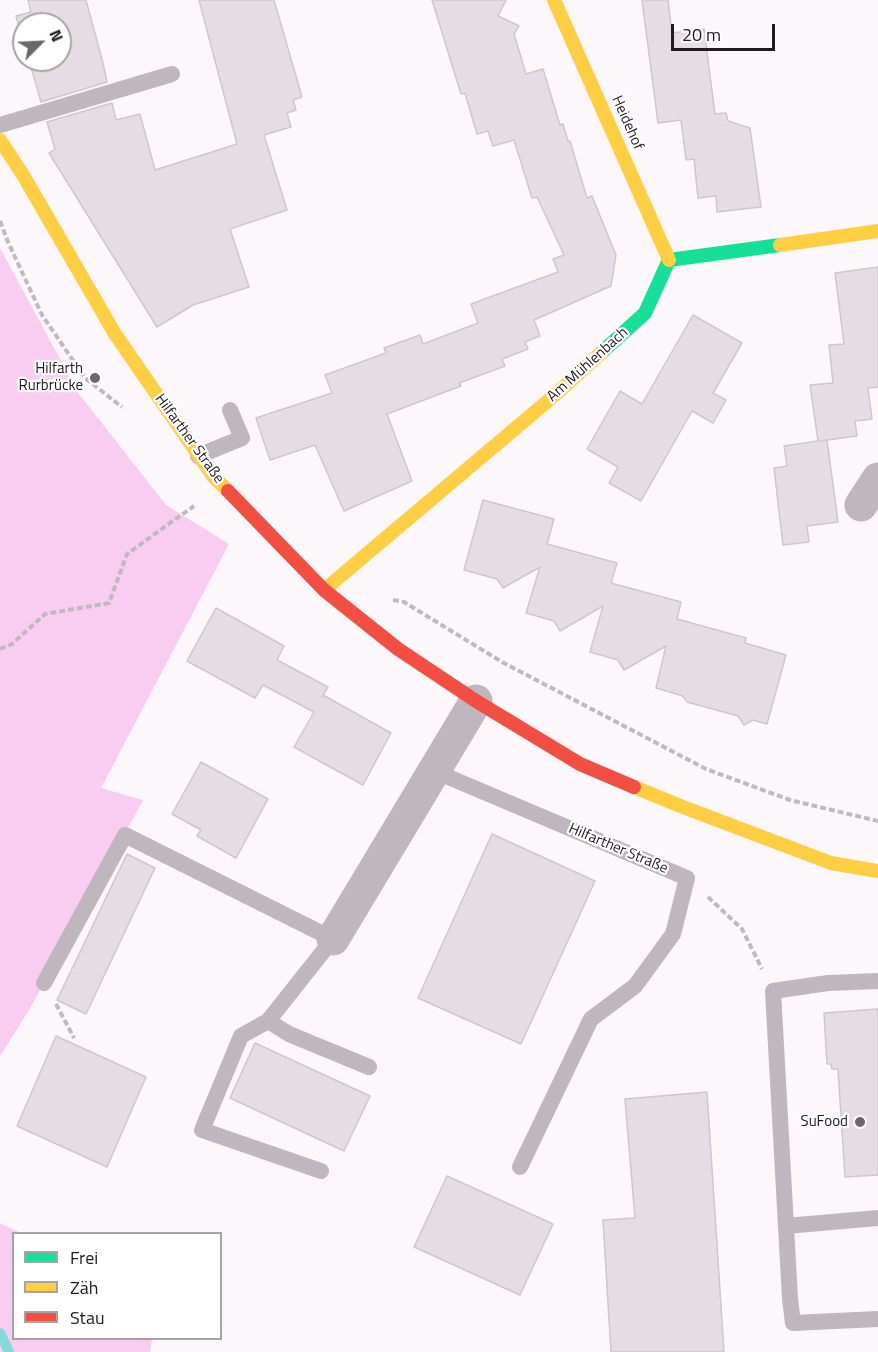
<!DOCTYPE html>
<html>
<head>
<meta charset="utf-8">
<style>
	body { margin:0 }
	#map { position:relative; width:878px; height:1352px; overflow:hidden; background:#fcf7fb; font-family:"Titillium Web",sans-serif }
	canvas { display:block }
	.legend { position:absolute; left:12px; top:1232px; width:210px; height:108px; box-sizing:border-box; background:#fff; border:2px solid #a6a3a6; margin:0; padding:8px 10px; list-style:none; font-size:18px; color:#211820 }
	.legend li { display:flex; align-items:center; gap:12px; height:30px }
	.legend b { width:30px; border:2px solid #a6a3a6 }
	.north { position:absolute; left:12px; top:12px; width:60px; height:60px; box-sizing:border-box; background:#fff; border:2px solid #a6a3a6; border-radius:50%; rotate:66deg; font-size:16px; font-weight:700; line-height:24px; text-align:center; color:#211820 }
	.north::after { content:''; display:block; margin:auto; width:21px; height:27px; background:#6e666d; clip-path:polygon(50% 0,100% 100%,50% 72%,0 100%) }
	.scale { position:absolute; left:671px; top:24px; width:104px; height:27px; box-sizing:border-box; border:3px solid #211820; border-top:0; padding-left:8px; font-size:18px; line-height:21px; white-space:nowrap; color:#211820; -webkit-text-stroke:4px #fff; paint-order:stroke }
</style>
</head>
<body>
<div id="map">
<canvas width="878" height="1352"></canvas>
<ul class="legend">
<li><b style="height:8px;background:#16e098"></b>Frei</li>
<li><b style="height:8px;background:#ffcf43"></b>Zäh</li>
<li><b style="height:8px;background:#f24e42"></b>Stau</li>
</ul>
<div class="north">N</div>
<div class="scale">20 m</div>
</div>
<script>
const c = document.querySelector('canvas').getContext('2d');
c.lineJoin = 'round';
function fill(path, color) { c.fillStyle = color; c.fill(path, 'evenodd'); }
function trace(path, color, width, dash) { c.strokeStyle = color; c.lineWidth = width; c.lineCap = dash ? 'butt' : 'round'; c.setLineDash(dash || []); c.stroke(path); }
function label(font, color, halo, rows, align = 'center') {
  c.font = font + ' "Titillium Web",sans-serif'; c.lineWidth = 4.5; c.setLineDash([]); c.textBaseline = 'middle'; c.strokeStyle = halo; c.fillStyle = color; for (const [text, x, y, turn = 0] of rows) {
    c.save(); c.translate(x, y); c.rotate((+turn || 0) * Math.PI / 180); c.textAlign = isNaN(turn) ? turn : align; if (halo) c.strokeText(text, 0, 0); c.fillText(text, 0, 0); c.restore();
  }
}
fill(new Path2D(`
	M 0,248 L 79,394 L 166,505 L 229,544 L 101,788 L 143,800 L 29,1010 L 0,1056 Z
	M 0,1223 L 21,1233 L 14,1234 L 14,1338 L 152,1339 L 150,1352 L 0,1352 Z`), '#f8cdf1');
trace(new Path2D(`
	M 0,1333 L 9,1352`), '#7fdcd7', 10);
const building = new Path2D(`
	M 28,0 L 86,0 L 103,63 L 107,82 L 41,102 L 29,60 L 60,60 L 60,24 L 24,24 L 24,44 L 16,16 L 31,12 Z
	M 199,0 L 274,0 L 302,97 L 293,100 L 296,110 L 287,113 L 291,127 L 264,135 L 287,210 L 230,229 L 249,287 L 193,305 L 157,327 L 49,153 L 55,149 L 47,122 L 112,103 L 116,120 L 140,114 L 155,170 L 237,144 Z
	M 432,0 L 506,0 L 498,16 L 519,26 L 514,34 L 526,74 L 543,69 L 560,125 L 563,124 L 568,141 L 570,141 L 587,198 L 592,196 L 616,255 L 611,286 L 534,320 L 540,336 L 525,342 L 528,349 L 502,359 L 505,366 L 459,383 L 461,386 L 387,414 L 412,481 L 344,511 L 315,445 L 270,460 L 256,418 L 332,393 L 325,375 L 386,353 L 384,348 L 420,335 L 423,344 L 478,323 L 471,304 L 558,272 L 553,259 L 564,255 L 537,197 L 532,198 L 514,140 L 493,146 L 488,131 L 477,134 L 465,93 L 461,94 Z
	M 642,0 L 668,0 L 672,33 L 704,29 L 715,114 L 726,113 L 728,121 L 750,128 L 761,207 L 717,212 L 716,196 L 698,198 L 694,159 L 686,160 L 681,120 L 658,123 Z
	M 878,267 L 878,387 L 868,388 L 872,419 L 855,421 L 857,436 L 820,441 L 827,440 L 838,522 L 807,526 L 809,542 L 783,545 L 774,468 L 787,466 L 784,446 L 818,441 L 810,385 L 833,383 L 829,345 L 844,344 L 835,273 Z
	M 693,315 L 742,343 L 713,393 L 726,400 L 713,423 L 692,411 L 641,501 L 609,483 L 618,467 L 587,449 L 620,391 L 642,404 Z
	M 483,500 L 554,519 L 547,544 L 617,563 L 611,583 L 681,602 L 677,619 L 746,638 L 745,643 L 786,655 L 767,724 L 753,720 L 744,725 L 738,716 L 687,702 L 683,696 L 656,688 L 666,646 L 624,670 L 618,660 L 590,652 L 603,606 L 560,631 L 554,621 L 526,613 L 540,567 L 503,588 L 497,579 L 464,570 Z
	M 216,608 L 284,646 L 277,660 L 328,687 L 322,697 L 323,695 L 391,733 L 363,785 L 294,747 L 314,712 L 263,685 L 255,698 L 187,661 Z
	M 201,762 L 268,799 L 236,858 L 197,836 L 201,830 L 172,814 Z
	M 492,834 L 595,881 L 521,1044 L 418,998 Z
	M 127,854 L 155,868 L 86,1014 L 57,1000 Z
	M 878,1009 L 878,1175 L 845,1177 L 838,1069 L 832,1069 L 831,1064 L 827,1064 L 824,1013 Z
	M 56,1036 L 146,1077 L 107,1167 L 17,1126 Z
	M 255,1043 L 370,1096 L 344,1151 L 230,1098 Z
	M 707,1092 L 724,1352 L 611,1352 L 603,1220 L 635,1218 L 625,1099 Z
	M 447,1176 L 553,1224 L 520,1295 L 414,1247 Z`);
fill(building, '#e5dde3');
trace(building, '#cec7cd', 1.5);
trace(new Path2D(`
	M 0,221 L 8,242 L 42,315 L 85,378 L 122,407
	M 393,600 L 404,602 L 502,662 L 706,769 L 790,800 L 878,821
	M 0,649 L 12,644 L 45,614 L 109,603 L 127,554 L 194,506
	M 708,897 L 742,929 L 762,969
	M 56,1004 L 74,1038`), '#c0b9bf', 4, [6, 3]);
trace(new Path2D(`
	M 0,125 L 172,74
	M 198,456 L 242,438 L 230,410
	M 434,771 L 687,878 L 673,934 L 635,986 L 591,1019 L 520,1167
	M 878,981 L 828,983 L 773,991 L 790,1299 L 793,1323 L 878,1319
	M 44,983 L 125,835 L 333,939 L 268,1021 L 241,1036 L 202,1130 L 321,1171
	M 268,1021 L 289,1034 L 369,1067
	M 786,1226 L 878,1218`), '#c0b6bd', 16);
trace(new Path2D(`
	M 861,505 L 878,479
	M 333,939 L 476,701`), '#c0b6bd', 33);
trace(new Path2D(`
	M 601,353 L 645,313 L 669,260 L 780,245`), '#16e098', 14);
trace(new Path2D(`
	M 554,0 L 669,260
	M 0,140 L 23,175 L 115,334 L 213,476 L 228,491
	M 780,245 L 878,231
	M 324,590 L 556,394 L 601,353
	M 634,787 L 683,807 L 831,863 L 878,871`), '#ffcf43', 14);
trace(new Path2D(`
	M 228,491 L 324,590 L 398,649 L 476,701 L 580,764 L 634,787`), '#f24e42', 14);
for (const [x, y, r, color] of [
	[95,378,6,"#6e666d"],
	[860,1122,6,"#6e666d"]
]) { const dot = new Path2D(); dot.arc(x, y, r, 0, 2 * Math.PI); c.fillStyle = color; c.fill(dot); trace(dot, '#fff', 2); }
label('15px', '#211820', '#fff', [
	["Heidehof",627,123,66],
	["Am Mühlenbach",588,365,-42],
	["Hilfarther Straße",189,439,54],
	["Hilfarther Straße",618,849,23]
]);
label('15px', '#211820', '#fff', [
	["Hilfarth",83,369],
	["Rurbrücke",83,386],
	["SuFood",848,1122]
], 'right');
</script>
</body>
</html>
